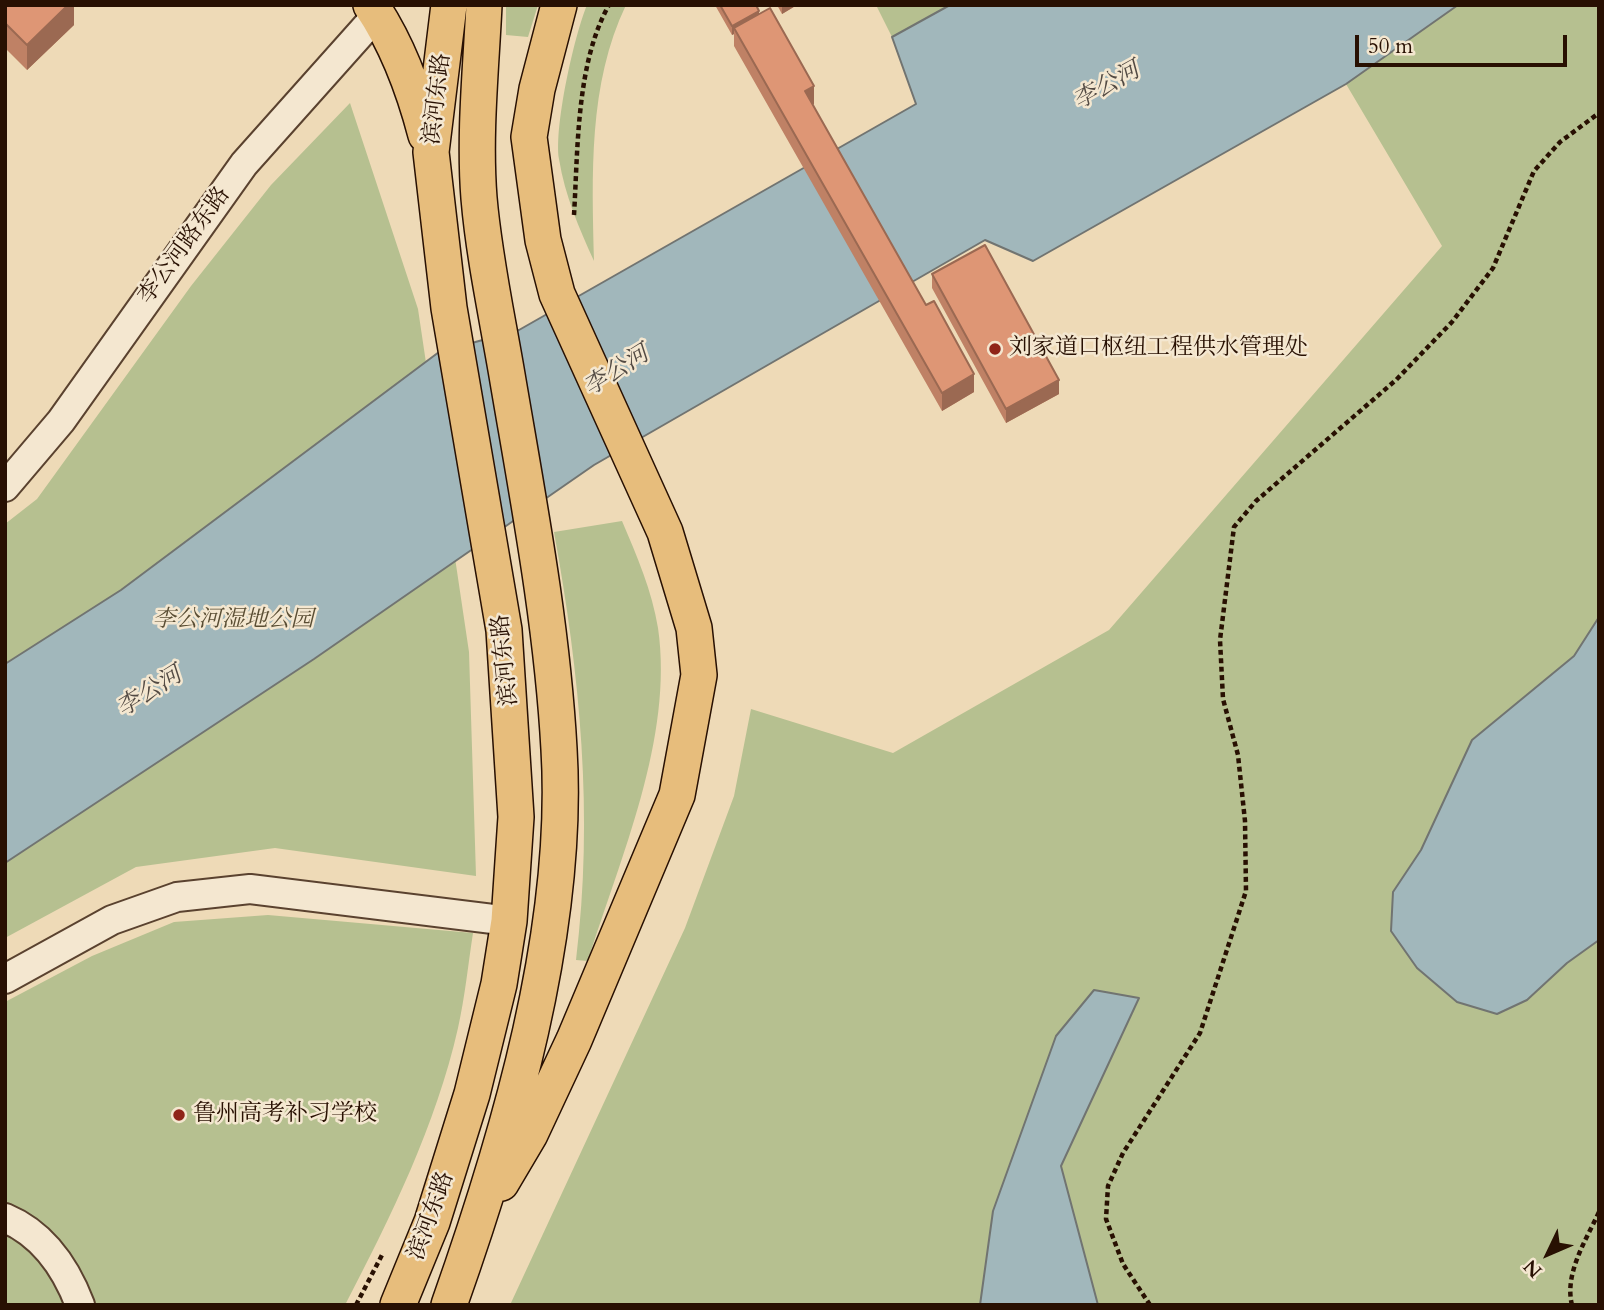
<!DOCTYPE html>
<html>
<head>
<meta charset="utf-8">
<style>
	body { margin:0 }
	#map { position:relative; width:1604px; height:1310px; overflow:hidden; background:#eedab7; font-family:Cardo,serif }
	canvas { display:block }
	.frame { position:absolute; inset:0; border:7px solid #281002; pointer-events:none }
	.north { position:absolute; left:1513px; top:1219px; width:70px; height:70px; -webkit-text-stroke:5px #f4e7d0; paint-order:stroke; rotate:226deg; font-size:19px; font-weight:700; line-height:28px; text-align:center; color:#281002 }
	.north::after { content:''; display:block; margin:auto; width:24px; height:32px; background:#281002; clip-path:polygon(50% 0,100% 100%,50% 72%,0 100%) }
	.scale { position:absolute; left:1355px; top:35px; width:212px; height:32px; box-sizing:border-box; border:4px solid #281002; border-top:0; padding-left:9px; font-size:21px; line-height:24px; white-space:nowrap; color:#281002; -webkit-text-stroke:5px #f4e7d0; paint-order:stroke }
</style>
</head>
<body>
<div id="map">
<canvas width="1604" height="1310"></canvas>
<div class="frame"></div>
<div class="north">N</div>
<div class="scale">50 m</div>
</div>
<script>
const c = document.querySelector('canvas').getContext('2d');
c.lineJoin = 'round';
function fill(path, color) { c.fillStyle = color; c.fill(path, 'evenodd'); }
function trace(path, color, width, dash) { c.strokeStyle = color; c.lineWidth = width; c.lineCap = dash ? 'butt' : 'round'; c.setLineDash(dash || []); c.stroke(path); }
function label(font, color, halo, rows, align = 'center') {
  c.font = font + ' Cardo,"Noto Serif SC",serif'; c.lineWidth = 5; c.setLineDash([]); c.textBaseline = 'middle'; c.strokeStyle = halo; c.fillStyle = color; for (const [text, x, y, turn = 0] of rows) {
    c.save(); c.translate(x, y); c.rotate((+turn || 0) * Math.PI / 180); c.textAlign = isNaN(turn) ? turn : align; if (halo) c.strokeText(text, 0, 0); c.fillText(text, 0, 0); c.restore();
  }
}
fill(new Path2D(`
	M 506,5 L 538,5 L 528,37 L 506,35 Z
	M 587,5 L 626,5 C 588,84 592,176 594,261 C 579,228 565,196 559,159 C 554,127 574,36 587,5 Z
	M 876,5 L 950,5 L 892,37 Z
	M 1458,5 L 1599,5 L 1599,1305 L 510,1305 L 685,928 L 734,796 L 751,709 L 893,753 L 1109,630 L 1442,246 L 1346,84 Z
	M 350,103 L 418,309 L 469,652 L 476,876 L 275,848 L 136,867 L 5,938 L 5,524 L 37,499 L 191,286 L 271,185 Z
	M 622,521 C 637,556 652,591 658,628 C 674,738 620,858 588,961 L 576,960 C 594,815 580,675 554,532 Z
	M 268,915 L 473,933 C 468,965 465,997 458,1028 C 436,1125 391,1217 345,1305 L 5,1305 L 5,1002 L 92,956 L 174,922 Z`), '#b6c090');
const water = new Path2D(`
	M 950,5 L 1458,5 L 1346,84 L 1033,261 L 985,240 L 594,465 L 314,659 L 5,863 L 5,664 L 121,590 L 439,352 L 519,330 L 916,104 L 892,37 Z
	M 1599,617 L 1599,940 L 1567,963 L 1527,1000 L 1497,1014 L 1457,1002 L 1417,968 L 1391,931 L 1393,892 L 1421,850 L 1472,740 L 1574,656 Z
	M 1094,990 L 1139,998 L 1061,1166 L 1098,1305 L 980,1305 L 993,1211 L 1056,1036 Z`);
fill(water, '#a1b7bb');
trace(water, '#717471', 2);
const minor = new Path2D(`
	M 5,487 L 61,421 L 244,164 L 377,15
	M 5,979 L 112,920 L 177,897 L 250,889 L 509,921
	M 5,1218 C 43,1234 66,1268 80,1305`);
const major = new Path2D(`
	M 371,5 C 398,45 414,89 426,135
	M 501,1183 L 530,1134 L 574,1040 L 677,795 L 699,675 L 694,628 L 665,532 L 557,294 L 543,240 L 529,137 L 537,89 L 559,5
	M 398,1305 L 432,1222 L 472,1094 L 499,984 L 509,921 L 516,817 L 504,630 L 449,308 L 431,152 L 449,5
	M 449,1305 C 509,1136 570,929 559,749 C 552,623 528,499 507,375 C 497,316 484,257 479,198 C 474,135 481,68 484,5`);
trace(minor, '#5a422f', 32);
trace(major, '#281002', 38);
trace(new Path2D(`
	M 574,215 C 578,150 576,63 609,5
	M 356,1305 L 382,1255
	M 1150,1305 L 1123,1264 L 1106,1219 L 1108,1186 L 1123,1153 L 1200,1033 L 1246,891 L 1245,821 L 1238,755 L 1223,699 L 1220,640 L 1234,527 L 1256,501 L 1396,380 L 1452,322 L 1493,268 L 1534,171 L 1560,142 L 1599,113
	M 1572,1305 C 1564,1274 1586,1240 1599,1212`), '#281002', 4.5, [5, 3.5]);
trace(minor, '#f4e7d0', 28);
trace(major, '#e7bd7c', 35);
fill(new Path2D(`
	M 5,5 L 74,5 L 74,25 L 27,70 L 5,48 Z
	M 715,5 L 756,5 L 759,14 L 814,104 L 812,105 L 974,392 L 942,411 L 734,46 L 734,34 L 732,35 Z
	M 777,5 L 797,5 L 782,14 Z
	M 932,274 L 1059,394 L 1006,423 L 932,288 Z`), '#bf8165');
fill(new Path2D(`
	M 68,5 L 74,5 L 74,25 L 27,70 L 27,45 Z
	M 782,5 L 797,5 L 782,14 Z
	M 759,11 L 759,20 L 734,28 L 734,34 L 732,35 L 732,26 Z
	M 814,86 L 814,104 L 805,109 L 805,91 Z
	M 974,374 L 974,392 L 942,411 L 942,393 Z
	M 1059,380 L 1059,394 L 1006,423 L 1006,409 Z`), '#9b6952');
const building = new Path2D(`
	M 5,5 L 68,5 L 27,45 L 5,23 Z
	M 720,5 L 756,5 L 759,11 L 732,26 Z
	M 770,8 L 814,86 L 805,91 L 926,305 L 934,301 L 974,374 L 942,393 L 734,28 Z
	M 985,245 L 1059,380 L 1006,409 L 932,274 Z`);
fill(building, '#de9675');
trace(building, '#9b6952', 2);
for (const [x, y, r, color] of [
	[995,349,7,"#8f2418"],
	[179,1115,7,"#8f2418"]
]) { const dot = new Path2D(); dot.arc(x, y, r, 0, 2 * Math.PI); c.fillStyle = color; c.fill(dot); trace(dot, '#f4e7d0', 2.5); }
label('23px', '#281002', '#f4e7d0', [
	["滨河东路",438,99,-83],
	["李公河路东路",185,246,-54],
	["滨河东路",506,660,-96],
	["滨河东路",432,1216,-70]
]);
label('23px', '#281002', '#f4e7d0', [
	["刘家道口枢纽工程供水管理处",1009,349],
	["鲁州高考补习学校",193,1115]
], 'left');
label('italic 23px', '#5a4e34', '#f4e7d0', [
	["李公河湿地公园",233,621]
]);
label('italic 24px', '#524a43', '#f4e7d0', [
	["李公河",1107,87,-29],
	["李公河",617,372,-32],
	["李公河",150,693,-32]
]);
</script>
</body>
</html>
